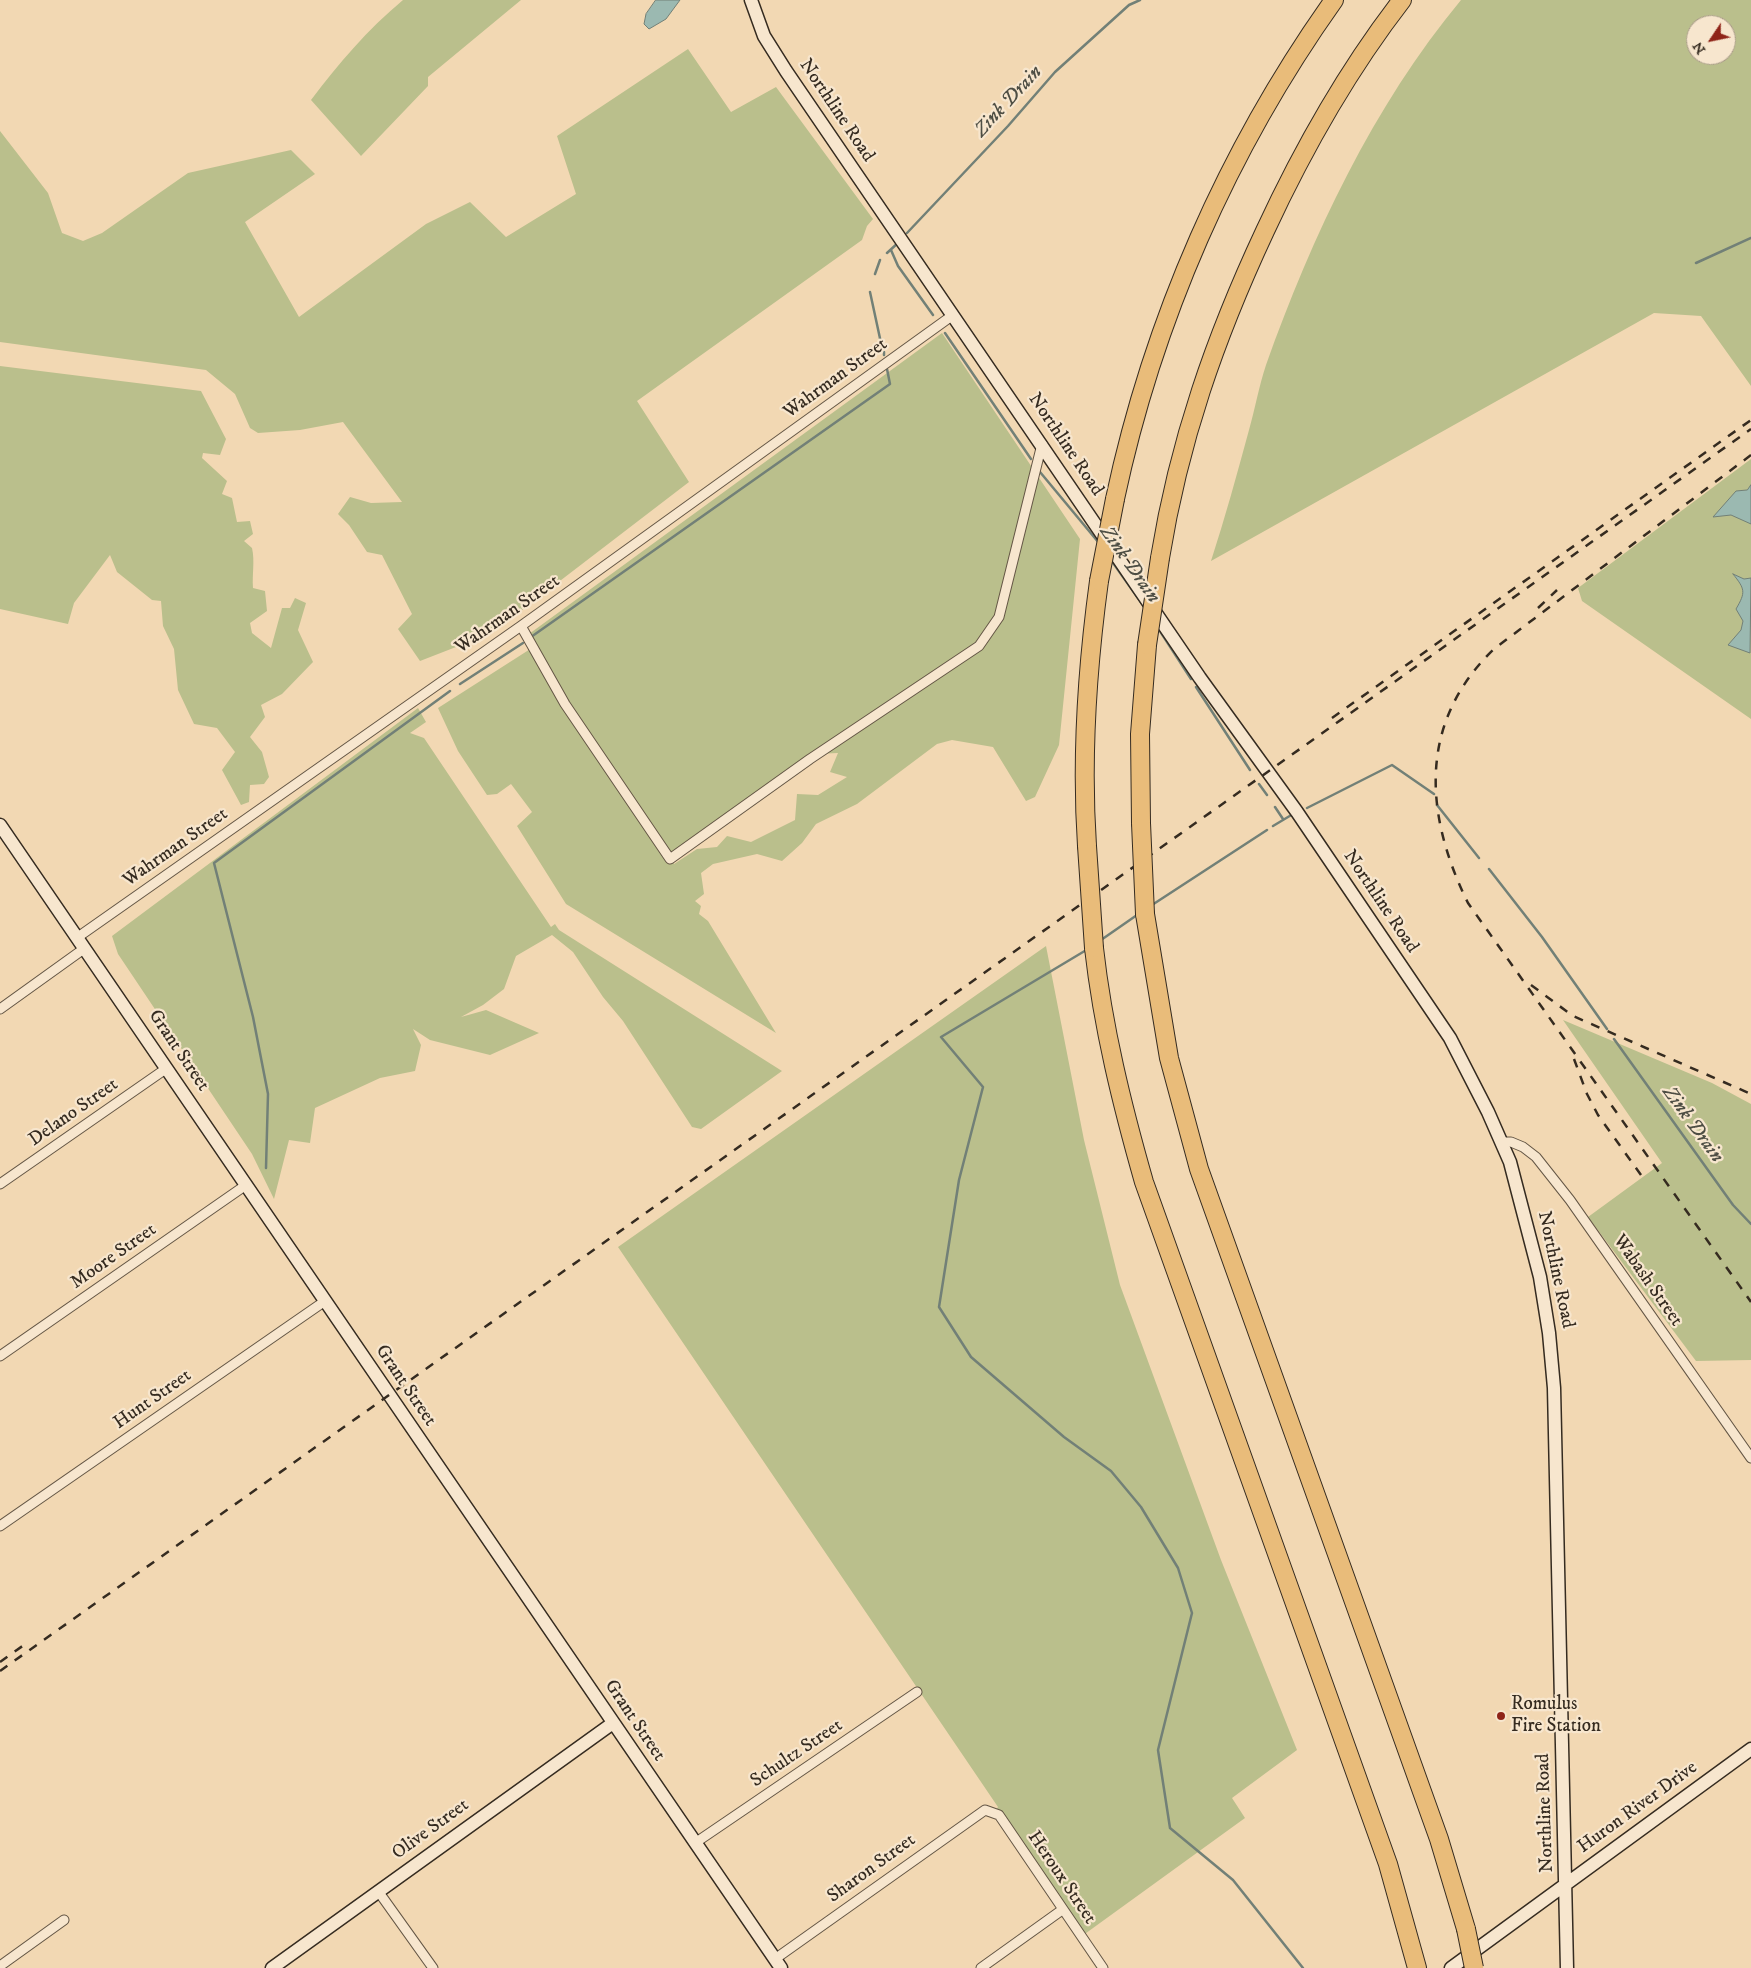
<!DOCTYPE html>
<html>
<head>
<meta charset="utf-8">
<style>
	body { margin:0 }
	#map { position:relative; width:1751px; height:1968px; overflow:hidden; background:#f2d8b3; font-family:"IM FELL DW Pica",serif }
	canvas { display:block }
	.north { position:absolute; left:1686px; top:15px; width:50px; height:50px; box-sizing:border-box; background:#f7e6ce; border:1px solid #a99b88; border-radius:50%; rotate:236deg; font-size:14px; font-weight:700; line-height:20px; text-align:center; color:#352b20 }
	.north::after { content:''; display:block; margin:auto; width:18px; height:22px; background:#8f2418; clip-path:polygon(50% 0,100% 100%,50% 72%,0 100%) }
</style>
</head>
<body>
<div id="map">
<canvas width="1751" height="1968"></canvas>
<div class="north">N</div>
</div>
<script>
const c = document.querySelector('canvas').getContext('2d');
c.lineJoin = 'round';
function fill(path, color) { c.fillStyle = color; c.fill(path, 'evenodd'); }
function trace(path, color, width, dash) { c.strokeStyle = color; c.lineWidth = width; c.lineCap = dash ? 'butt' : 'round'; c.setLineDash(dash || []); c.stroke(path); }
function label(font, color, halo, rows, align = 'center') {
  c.font = font + ' "IM FELL DW Pica",serif'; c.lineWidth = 4.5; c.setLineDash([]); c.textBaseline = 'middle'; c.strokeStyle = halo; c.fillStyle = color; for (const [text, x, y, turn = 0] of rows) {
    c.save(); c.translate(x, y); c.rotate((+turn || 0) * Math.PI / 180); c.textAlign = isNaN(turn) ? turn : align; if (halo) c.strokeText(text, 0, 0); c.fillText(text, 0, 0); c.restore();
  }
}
fill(new Path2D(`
	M 403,0 L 521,0 L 428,77 L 428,86 L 361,156 L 311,100 C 339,63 367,30 403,0 Z
	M 1461,0 L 1751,0 L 1751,386 L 1701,316 L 1654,313 L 1211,561 C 1225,518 1237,474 1249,430 C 1255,409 1259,386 1266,365 C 1312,236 1373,106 1461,0 ZM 1696,25 L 1726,25 L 1726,55 L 1696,55 Z
	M 688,49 L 731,112 L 776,87 L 873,219 L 867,226 L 862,240 L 637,401 L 689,482 L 492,633 L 420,661 L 398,629 L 412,614 L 382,555 L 367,552 L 349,525 L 338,514 L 350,497 L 371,503 L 402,502 L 343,422 L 300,430 L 258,433 L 250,428 L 235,394 L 206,370 L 0,342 L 0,131 L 48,193 L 62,233 L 83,241 L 102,233 L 188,173 L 291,150 L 315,174 L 245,222 L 299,317 L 426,224 L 470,202 L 506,237 L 576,194 L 557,136 Z
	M 942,333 L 1080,539 L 1059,745 L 1035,797 L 1026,801 L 993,747 L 952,740 L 937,744 L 857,804 L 816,824 L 802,843 L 782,861 L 757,854 L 713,864 L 701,873 L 704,894 L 695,901 L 701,906 L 699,914 L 708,921 L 776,1033 L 566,904 L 517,826 L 532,812 L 511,784 L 497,794 L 487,795 L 458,751 L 438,708 L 535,646 L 529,634 ZM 838,753 L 830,772 L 847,777 L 818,795 L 797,794 L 795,820 L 751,842 L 727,836 L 717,847 L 697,849 L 674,864 L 673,851 L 685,846 L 789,768 L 816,754 Z
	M 0,366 L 201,391 L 226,439 L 220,455 L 203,453 L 202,458 L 227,481 L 222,494 L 232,498 L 237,522 L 250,521 L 253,534 L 244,541 L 252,548 C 255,561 252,574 253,588 L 265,591 L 267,611 L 250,623 L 252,633 L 271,648 L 282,608 L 290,608 L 295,598 L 306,603 L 298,630 L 313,662 L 282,694 L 261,705 L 265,717 L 250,737 L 262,752 L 269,777 L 264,784 L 250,785 L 249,802 L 241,805 L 222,770 L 235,752 L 217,728 L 194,724 L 178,690 L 174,649 L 163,626 L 161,601 L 152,600 L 117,572 L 110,555 L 74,603 L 68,624 L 0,609 Z
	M 1751,459 L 1751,719 L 1582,601 L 1578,588 Z
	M 418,708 L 426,722 L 410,733 L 424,738 L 551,927 L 555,924 L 559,930 L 782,1071 L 701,1129 L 692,1127 L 623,1021 L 603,997 L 573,952 L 552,935 L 516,956 L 504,989 L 483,1005 L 461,1017 L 486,1010 L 539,1033 L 490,1055 L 430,1040 L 413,1029 L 421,1045 L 415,1071 L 380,1078 L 315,1108 L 310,1143 L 289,1140 L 274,1199 L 252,1154 L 118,954 L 112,936 Z
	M 1046,946 L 1084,1140 L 1120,1285 L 1221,1560 L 1297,1750 L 1232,1798 L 1245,1818 L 1082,1936 L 996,1810 L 998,1807 L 618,1247 Z
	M 1563,1020 L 1712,1083 L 1751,1104 L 1751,1360 L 1696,1361 L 1588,1217 L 1662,1163 Z`), '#babf8c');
const water = new Path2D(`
	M 656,0 L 680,0 L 666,19 L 649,29 L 644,24 L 646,14 Z
	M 1751,485 L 1751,524 L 1731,515 L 1713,517 L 1736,491 L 1747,490 Z
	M 1733,574 L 1744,579 L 1751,578 L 1750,653 L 1728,645 L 1741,630 L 1743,621 L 1736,609 C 1746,592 1745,589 1733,574 Z`);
fill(water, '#9bb9b1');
trace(water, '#728077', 1);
trace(new Path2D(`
	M 907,233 L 1008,126 L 1055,72 L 1129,5 L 1140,0
	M 891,250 L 898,266 L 933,315
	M 887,253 L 899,242
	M 1696,263 L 1751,238
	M 875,274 L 880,260
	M 870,292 L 881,343
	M 945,333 L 1031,459
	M 884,352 L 884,355
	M 1040,472 L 1099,543
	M 1111,560 L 1145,608
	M 1156,625 L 1191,679
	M 531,637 L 890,384 L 887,369
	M 460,684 L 523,643
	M 1196,687 L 1250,770
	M 1259,784 L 1267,795
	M 1437,805 L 1479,858
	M 1275,807 L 1283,819
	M 1307,808 L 1392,765 L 1434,794
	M 1273,826 L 1293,814
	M 1489,869 L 1542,937 L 1607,1029
	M 1152,905 L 1267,830
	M 1101,940 L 1137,915
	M 1088,949 L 941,1037 L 983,1087 L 959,1180 L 939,1307 L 971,1357 L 1064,1437 L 1111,1471 L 1141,1507 L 1178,1568 L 1192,1613 L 1158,1750 L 1170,1828 L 1233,1880 L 1303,1968
	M 1614,1039 L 1733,1205 L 1751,1224
	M 266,1168 L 268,1094 L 253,1017 L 214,863 L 450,691`), '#728077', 2.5);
const street = new Path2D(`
	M 521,626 L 565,704 L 670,859 L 810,759 L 979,646 L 999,617 L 1042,444
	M 78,937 L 521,626 L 953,315
	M 0,1009 L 85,948
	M 1502,1142 L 1511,1142 L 1523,1147 L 1536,1157 L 1570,1200 L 1751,1458
	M 0,1184 L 167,1068
	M 0,1356 L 246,1185
	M 0,1526 L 325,1301
	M 695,1843 L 917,1692
	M 378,1891 L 433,1968
	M 775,1959 L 985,1810 L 999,1815 L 1103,1968
	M 0,1966 L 64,1920
	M 981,1968 L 1062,1910`);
const secondary = new Path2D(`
	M 751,0 L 764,36 L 786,71 L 1200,678 L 1297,812 L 1450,1038 L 1488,1112 L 1510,1162 L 1540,1277 L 1549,1333 L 1554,1388 L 1567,1968
	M 0,825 L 781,1968
	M 272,1968 L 613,1723
	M 1451,1968 L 1751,1749`);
const highway = new Path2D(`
	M 1115,499 C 1153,320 1228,149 1334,0
	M 1160,558 C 1179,441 1215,338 1265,231 C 1303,149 1347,71 1402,0
	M 1141,823 L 1140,734 L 1147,645
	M 1087,846 C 1081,757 1087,669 1099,581
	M 1145,914 L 1169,1058 L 1199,1169 L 1439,1839 L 1466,1929
	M 1094,948 C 1103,1028 1122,1105 1144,1182 L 1388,1864 L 1417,1968`);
trace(street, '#645645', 11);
trace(secondary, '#352b20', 15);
trace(highway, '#352b20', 20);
trace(street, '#f7e6ce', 9);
trace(secondary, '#f7e6ce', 12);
trace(highway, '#e9bc7a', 18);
trace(new Path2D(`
	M 1751,455 L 1494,649 C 1418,722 1424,814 1468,903 L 1751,1302
	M 1538,608 L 1557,590
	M 1332,718 L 1751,420
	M 1531,985 L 1573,1016 L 1751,1094
	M 1574,1059 L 1587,1094 L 1598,1115 L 1641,1175
	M 0,1662 L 24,1645
	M 0,1671 L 1751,429`), '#352b20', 2.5, [9, 9]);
const highwayBridge = new Path2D(`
	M 1099,581 L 1115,499
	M 1147,645 L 1160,558
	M 1141,823 L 1145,914
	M 1087,846 L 1094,948
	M 1466,1929 L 1474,1968`);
trace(highwayBridge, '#352b20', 20, []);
trace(highwayBridge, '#e9bc7a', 18);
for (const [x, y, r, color] of [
	[1501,1716,5,"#8f2418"]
]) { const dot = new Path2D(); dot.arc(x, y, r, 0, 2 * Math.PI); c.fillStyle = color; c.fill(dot); trace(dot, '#f7e6ce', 2); }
label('19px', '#352b20', '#f7e6ce', [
	["Northline Road",836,111,56],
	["Wahrman Street",836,379,-36],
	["Northline Road",1065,445,56],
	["Wahrman Street",508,615,-35],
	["Wahrman Street",176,848,-35],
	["Northline Road",1380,902,56],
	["Grant Street",178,1051,56],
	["Delano Street",74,1113,-35],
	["Moore Street",114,1257,-35],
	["Northline Road",1555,1270,78],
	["Wabash Street",1647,1281,55],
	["Grant Street",405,1386,56],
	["Hunt Street",153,1400,-35],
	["Grant Street",634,1721,56],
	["Schultz Street",797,1754,-34],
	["Huron River Drive",1638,1808,-36],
	["Northline Road",1546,1813,-92],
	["Olive Street",431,1830,-36],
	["Sharon Street",872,1869,-36],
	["Heroux Street",1061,1878,56]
]);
label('19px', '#352b20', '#f7e6ce', [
	["Romulus",1511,1705],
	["Fire Station",1511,1727]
], 'left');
label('italic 20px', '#4e4e44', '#f7e6ce', [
	["Zink Drain",1009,102,-47],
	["Zink Drain",1129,565,55],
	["Zink Drain",1692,1125,54]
]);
</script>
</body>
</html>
